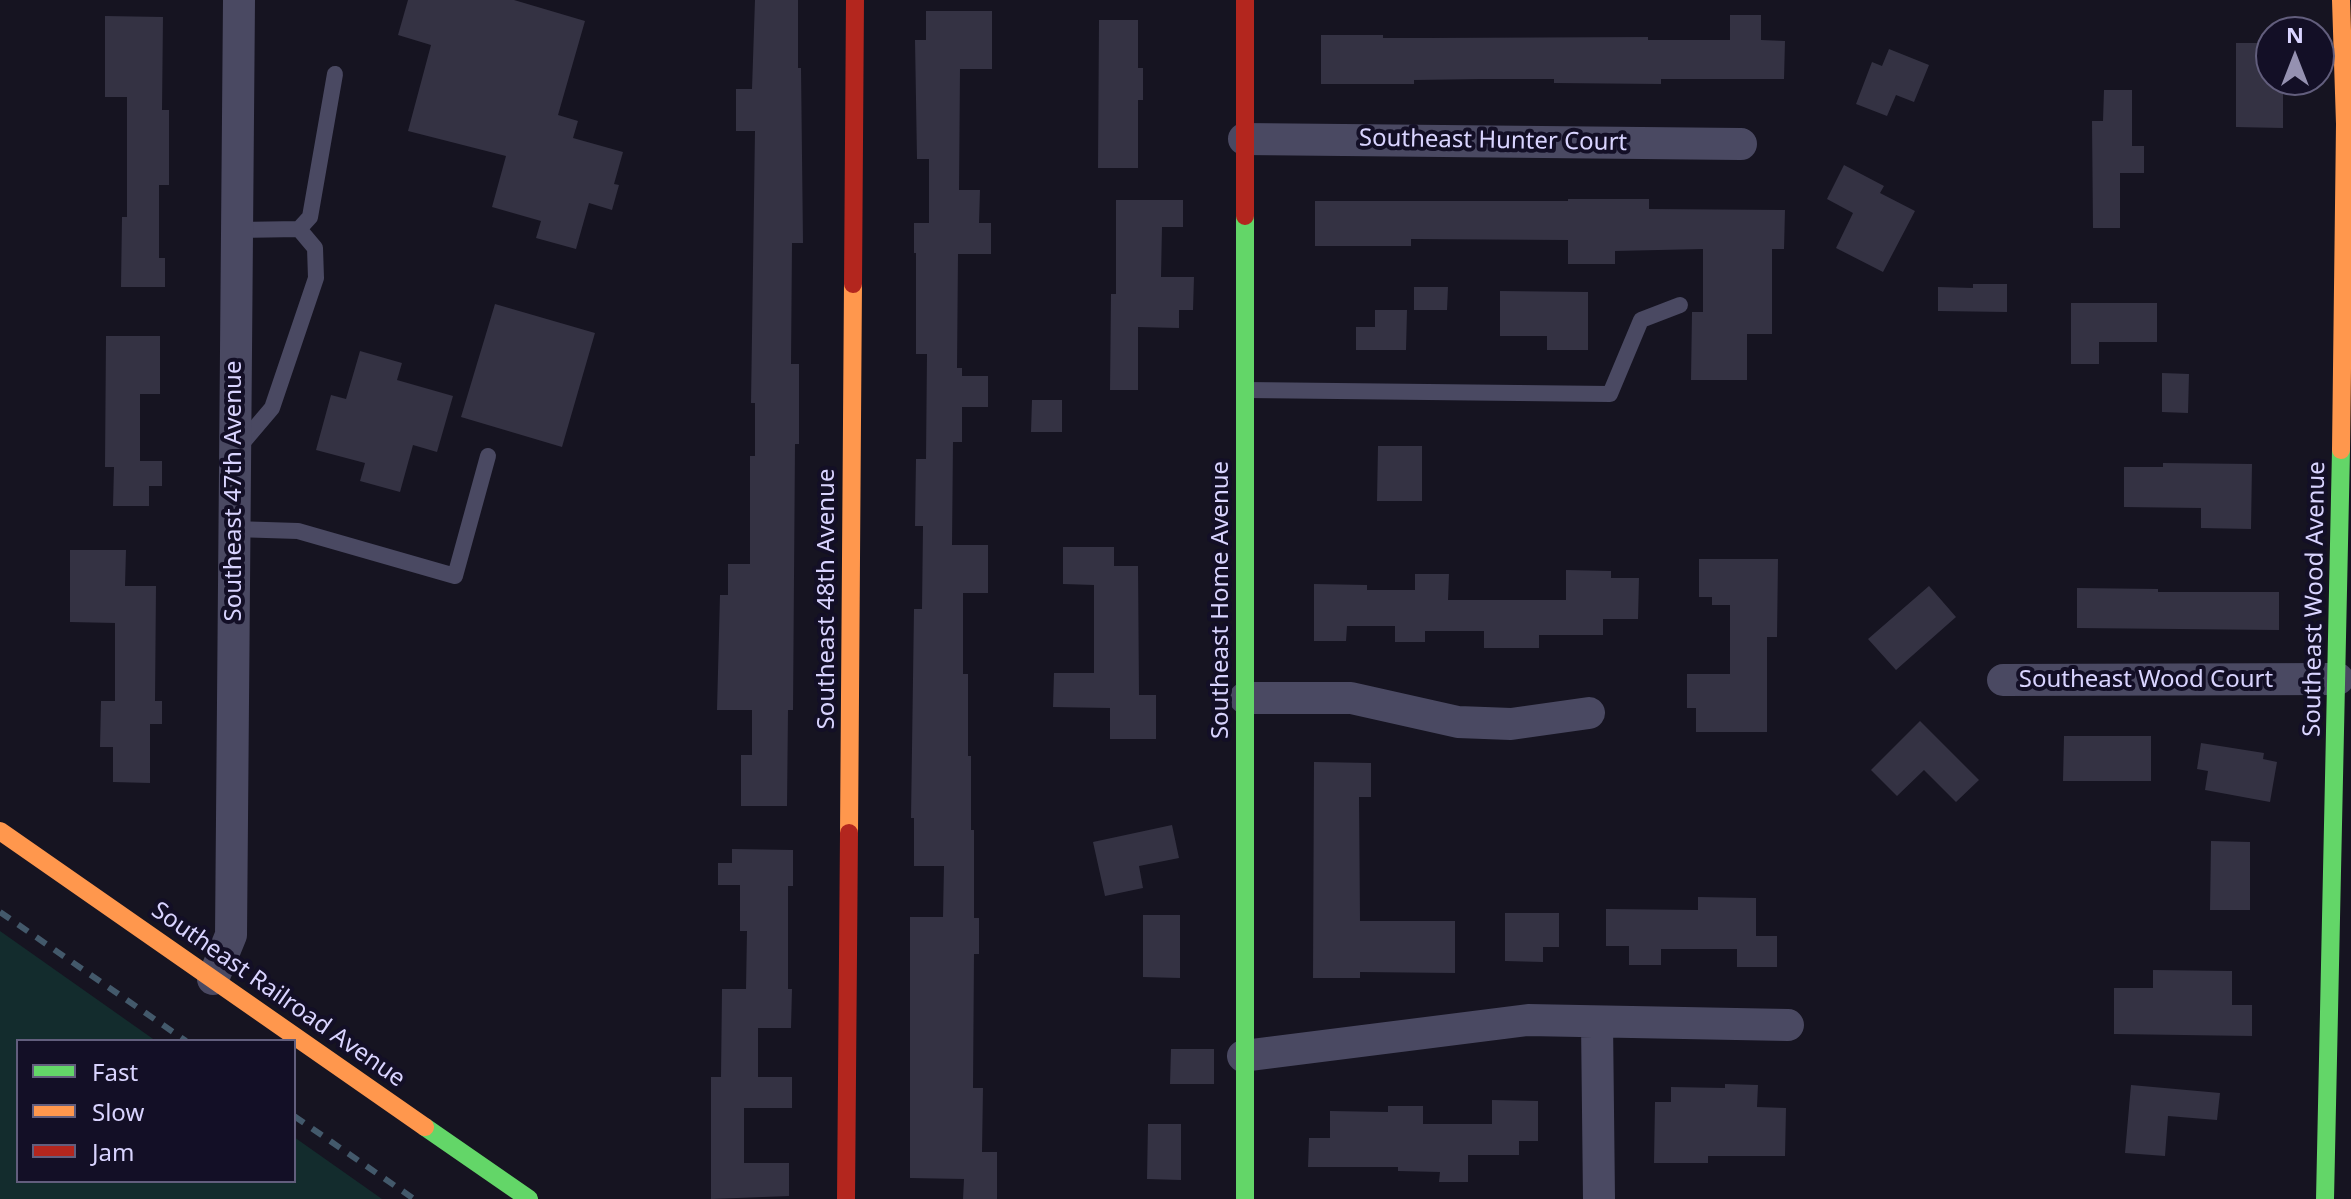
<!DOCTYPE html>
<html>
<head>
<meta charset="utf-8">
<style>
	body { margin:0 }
	#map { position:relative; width:2351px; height:1199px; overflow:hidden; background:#161421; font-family:"Noto Sans",sans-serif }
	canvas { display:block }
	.legend { position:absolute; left:16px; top:1039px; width:280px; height:144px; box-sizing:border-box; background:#130f26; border:2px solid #625e7d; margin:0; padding:10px 14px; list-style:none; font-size:24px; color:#d9d4ff }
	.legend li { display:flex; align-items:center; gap:16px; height:40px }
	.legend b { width:40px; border:2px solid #625e7d }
	.north { position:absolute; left:2255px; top:16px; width:80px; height:80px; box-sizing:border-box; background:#130f26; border:2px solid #625e7d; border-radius:50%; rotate:0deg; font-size:22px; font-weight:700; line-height:32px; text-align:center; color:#d9d4ff }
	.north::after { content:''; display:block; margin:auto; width:28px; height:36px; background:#9591b1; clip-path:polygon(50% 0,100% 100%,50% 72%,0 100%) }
</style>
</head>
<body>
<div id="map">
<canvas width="2351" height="1199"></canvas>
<ul class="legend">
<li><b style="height:10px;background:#63d668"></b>Fast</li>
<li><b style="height:10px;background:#ff974d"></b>Slow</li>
<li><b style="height:10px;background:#b3261e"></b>Jam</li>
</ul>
<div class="north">N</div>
</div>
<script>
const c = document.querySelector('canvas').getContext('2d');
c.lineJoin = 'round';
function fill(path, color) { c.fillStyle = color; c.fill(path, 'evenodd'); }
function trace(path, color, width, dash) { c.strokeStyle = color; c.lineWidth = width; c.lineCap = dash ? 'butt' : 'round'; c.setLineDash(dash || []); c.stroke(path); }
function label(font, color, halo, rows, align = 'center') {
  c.font = font + ' "Noto Sans",sans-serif'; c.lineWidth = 8; c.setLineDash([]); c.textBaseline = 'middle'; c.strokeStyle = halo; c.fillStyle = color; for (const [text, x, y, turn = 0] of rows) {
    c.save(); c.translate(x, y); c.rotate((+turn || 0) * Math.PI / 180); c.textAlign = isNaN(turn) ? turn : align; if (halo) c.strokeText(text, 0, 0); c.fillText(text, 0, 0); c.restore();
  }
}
fill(new Path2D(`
	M 0,931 L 156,1041 L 18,1041 L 18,1181 L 294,1181 L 294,1137 L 382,1199 L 0,1199 Z`), '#132c2d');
fill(new Path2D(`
	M 408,0 L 514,0 L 585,21 L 558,115 L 578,121 L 573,138 L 623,152 L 614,184 L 619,185 L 612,210 L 589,203 L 576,249 L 536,238 L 541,221 L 492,207 L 506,156 L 408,131 L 431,45 L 398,35 Z
	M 755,0 L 798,0 L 798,68 L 801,68 L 803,243 L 792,243 L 791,364 L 799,364 L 799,444 L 795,444 L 793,710 L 788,710 L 787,806 L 741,806 L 741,755 L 752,755 L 752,710 L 717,710 L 720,595 L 728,595 L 728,564 L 750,564 L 750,456 L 755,456 L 755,403 L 751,403 L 755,131 L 736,131 L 736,89 L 752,89 Z
	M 926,11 L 992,11 L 992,69 L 960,69 L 959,190 L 980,190 L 979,223 L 991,223 L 991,254 L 958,254 L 957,368 L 962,368 L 962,376 L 988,376 L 988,407 L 962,407 L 962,442 L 953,442 L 952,545 L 988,545 L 988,593 L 963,593 L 963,674 L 968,674 L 968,756 L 971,756 L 971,830 L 974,830 L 974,918 L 979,918 L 979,954 L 974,954 L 973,1088 L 983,1088 L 982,1152 L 997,1152 L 997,1199 L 963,1199 L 964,1179 L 910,1178 L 910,917 L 943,917 L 944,866 L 914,866 L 914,818 L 911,818 L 914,609 L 922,609 L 923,526 L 915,526 L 916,459 L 926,459 L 927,354 L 916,354 L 916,253 L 914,253 L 914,223 L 929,223 L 929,159 L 917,159 L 915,40 L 926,40 Z
	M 1730,15 L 1761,15 L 1761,40 L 1785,41 L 1784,79 L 1661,79 L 1661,84 L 1554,83 L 1554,79 L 1482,79 L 1414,80 L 1414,84 L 1321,84 L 1321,35 L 1383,35 L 1383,38 L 1431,38 L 1648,37 L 1648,40 L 1730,40 Z
	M 105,16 L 163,17 L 162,110 L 169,110 L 169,185 L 159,185 L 159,258 L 165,258 L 165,287 L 121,287 L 122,217 L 127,217 L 127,97 L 105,97 Z
	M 1099,20 L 1138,20 L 1138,68 L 1143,68 L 1143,100 L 1138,100 L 1138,168 L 1098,168 Z
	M 2236,43 L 2271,43 L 2271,80 L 2283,80 L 2283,128 L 2236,127 Z
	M 1889,49 L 1929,65 L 1914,102 L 1896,95 L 1887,116 L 1856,104 L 1872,62 L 1882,66 Z
	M 2104,90 L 2132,90 L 2132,146 L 2144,146 L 2144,173 L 2120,173 L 2120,228 L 2093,228 L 2092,121 L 2103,121 Z
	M 1844,165 L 1884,186 L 1880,193 L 1915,211 L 1883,272 L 1836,248 L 1853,213 L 1827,199 Z
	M 1568,199 L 1649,199 L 1649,209 L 1785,210 L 1784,249 L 1772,249 L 1772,334 L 1747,334 L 1747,380 L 1691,380 L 1692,312 L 1703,312 L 1703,249 L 1615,251 L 1615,264 L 1568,264 L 1568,240 L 1411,239 L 1411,246 L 1315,246 L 1315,201 L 1568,201 Z
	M 1116,200 L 1183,200 L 1183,227 L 1162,227 L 1161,277 L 1194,277 L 1193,310 L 1179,310 L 1179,328 L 1138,327 L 1138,390 L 1110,390 L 1111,294 L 1116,294 Z
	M 1973,284 L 2007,284 L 2007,312 L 1938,311 L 1938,287 L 1973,288 Z
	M 1414,287 L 1448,287 L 1447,310 L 1414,310 Z
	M 1500,291 L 1588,292 L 1588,350 L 1547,350 L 1547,336 L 1500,336 Z
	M 2071,303 L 2157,303 L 2157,342 L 2099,342 L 2099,364 L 2071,364 Z
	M 495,304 L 595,333 L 562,447 L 461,417 Z
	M 1375,310 L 1407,310 L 1406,350 L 1356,350 L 1356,327 L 1375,327 Z
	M 106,336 L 160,336 L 160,394 L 140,394 L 140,461 L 162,461 L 162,486 L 149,486 L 149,506 L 113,506 L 114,467 L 105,467 Z
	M 360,351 L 402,363 L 397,380 L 453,396 L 437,452 L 413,445 L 400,492 L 360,481 L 365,463 L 316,450 L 331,395 L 346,399 Z
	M 2162,373 L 2189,374 L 2188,413 L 2162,412 Z
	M 1032,400 L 1062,400 L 1062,432 L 1031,432 Z
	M 1378,446 L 1422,446 L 1422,501 L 1377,501 Z
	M 2163,463 L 2252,464 L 2251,529 L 2201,528 L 2201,508 L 2124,507 L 2124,467 L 2163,467 Z
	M 1063,547 L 1114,547 L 1114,566 L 1138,566 L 1139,695 L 1156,695 L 1156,739 L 1110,739 L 1110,708 L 1053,707 L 1054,673 L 1094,673 L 1094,585 L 1063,584 Z
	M 70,550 L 126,550 L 125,586 L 156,586 L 155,701 L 162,701 L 162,724 L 150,724 L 150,783 L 113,782 L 113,747 L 100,747 L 101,701 L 115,701 L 115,623 L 70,622 Z
	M 1699,559 L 1778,559 L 1777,637 L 1767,637 L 1767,732 L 1696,732 L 1696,708 L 1687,708 L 1687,674 L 1730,674 L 1730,605 L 1712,605 L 1712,597 L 1699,597 Z
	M 1566,570 L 1611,571 L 1611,578 L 1639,578 L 1638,619 L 1603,619 L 1603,635 L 1539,635 L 1539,648 L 1484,648 L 1484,631 L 1425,631 L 1425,642 L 1395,642 L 1395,626 L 1347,626 L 1346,641 L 1314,641 L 1314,584 L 1367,585 L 1367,590 L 1415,590 L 1415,574 L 1449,574 L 1448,600 L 1566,600 Z
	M 1929,586 L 1956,617 L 1896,670 L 1868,639 Z
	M 2077,588 L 2158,589 L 2158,592 L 2279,592 L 2279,630 L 2077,628 Z
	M 1920,721 L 1979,780 L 1956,802 L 1924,770 L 1897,796 L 1871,770 Z
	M 2064,736 L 2151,736 L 2151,781 L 2063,781 Z
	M 2201,743 L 2264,753 L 2263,759 L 2277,762 L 2270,802 L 2205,790 L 2208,771 L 2197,769 Z
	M 1314,762 L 1371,763 L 1371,797 L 1359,797 L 1360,921 L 1455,921 L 1455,973 L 1360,972 L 1360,978 L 1313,978 Z
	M 1172,825 L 1179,858 L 1139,866 L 1143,888 L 1105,896 L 1093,842 Z
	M 2211,841 L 2250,842 L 2250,910 L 2210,910 Z
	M 732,849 L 793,850 L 793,886 L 788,886 L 788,989 L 792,989 L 791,1028 L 758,1028 L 758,1077 L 792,1077 L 792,1108 L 744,1108 L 744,1163 L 789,1163 L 789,1196 L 711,1199 L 711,1077 L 721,1077 L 722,989 L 746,989 L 747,931 L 740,931 L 740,885 L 718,885 L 718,863 L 732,863 Z
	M 1698,897 L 1756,898 L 1756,936 L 1777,936 L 1777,967 L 1737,967 L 1737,949 L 1661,949 L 1661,965 L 1629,965 L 1629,946 L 1606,946 L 1606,909 L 1698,910 Z
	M 1505,913 L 1559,913 L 1559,947 L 1543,947 L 1543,962 L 1505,961 Z
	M 1143,915 L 1180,915 L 1180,978 L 1143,977 Z
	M 2153,970 L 2232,971 L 2232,1005 L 2252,1005 L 2252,1036 L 2114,1034 L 2114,988 L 2153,988 Z
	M 1171,1049 L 1214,1049 L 1214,1084 L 1170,1084 Z
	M 1725,1084 L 1758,1085 L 1757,1107 L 1786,1108 L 1785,1156 L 1708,1156 L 1708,1163 L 1654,1163 L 1655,1102 L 1671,1102 L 1671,1087 L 1725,1088 Z
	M 2131,1085 L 2220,1093 L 2217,1120 L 2168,1116 L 2165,1156 L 2125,1153 Z
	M 1492,1100 L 1538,1101 L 1538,1141 L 1519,1141 L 1519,1155 L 1468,1155 L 1468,1182 L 1439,1182 L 1440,1172 L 1398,1171 L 1398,1167 L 1308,1167 L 1309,1138 L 1330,1138 L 1330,1111 L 1388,1112 L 1388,1106 L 1423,1106 L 1423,1124 L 1492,1124 Z
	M 1148,1124 L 1181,1124 L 1181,1180 L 1147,1179 Z`), '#343243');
trace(new Path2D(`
	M 237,230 L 299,229 L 310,217 L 335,74
	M 1246,390 L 1610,394 L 1641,320 L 1680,305
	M 238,448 L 272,408 L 316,278 L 315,248 L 299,229
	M 234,529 L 298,531 L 455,576 L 488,456`), '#4a4962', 16);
trace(new Path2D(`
	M 1244,139 L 1741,144
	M 2003,680 L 2338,679
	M 1245,698 L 1351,698 L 1458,722 L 1511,724 L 1589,713
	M 213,979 L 231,935 L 239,0
	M 1597,1022 L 1599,1199
	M 1243,1056 L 1528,1020 L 1788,1025`), '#4a4962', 32);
trace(new Path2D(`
	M 1245,216 L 1245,1199
	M 425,1127 L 529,1199
	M 2325,1199 L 2341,450`), '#63d668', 18);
trace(new Path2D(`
	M 2341,450 L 2345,124 L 2341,0
	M 0,831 L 425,1127
	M 849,833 L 853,284`), '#ff974d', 18);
trace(new Path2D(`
	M 1245,0 L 1245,216
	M 853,284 L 855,0
	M 846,1199 L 849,833`), '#b3261e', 18);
trace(new Path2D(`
	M 0,912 L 186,1041
	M 294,1116 L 414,1199`), '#43596b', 6, [12, 10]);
label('24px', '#d9d4ff', '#130f26', [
	["Southeast Hunter Court",1493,141,1],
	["Southeast 47th Avenue",234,491,-90],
	["Southeast 48th Avenue",827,599,-90],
	["Southeast Wood Avenue",2315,599,-89],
	["Southeast Home Avenue",1221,600,-90],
	["Southeast Wood Court",2146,680],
	["Southeast Railroad Avenue",278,995,35]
]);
</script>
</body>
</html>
